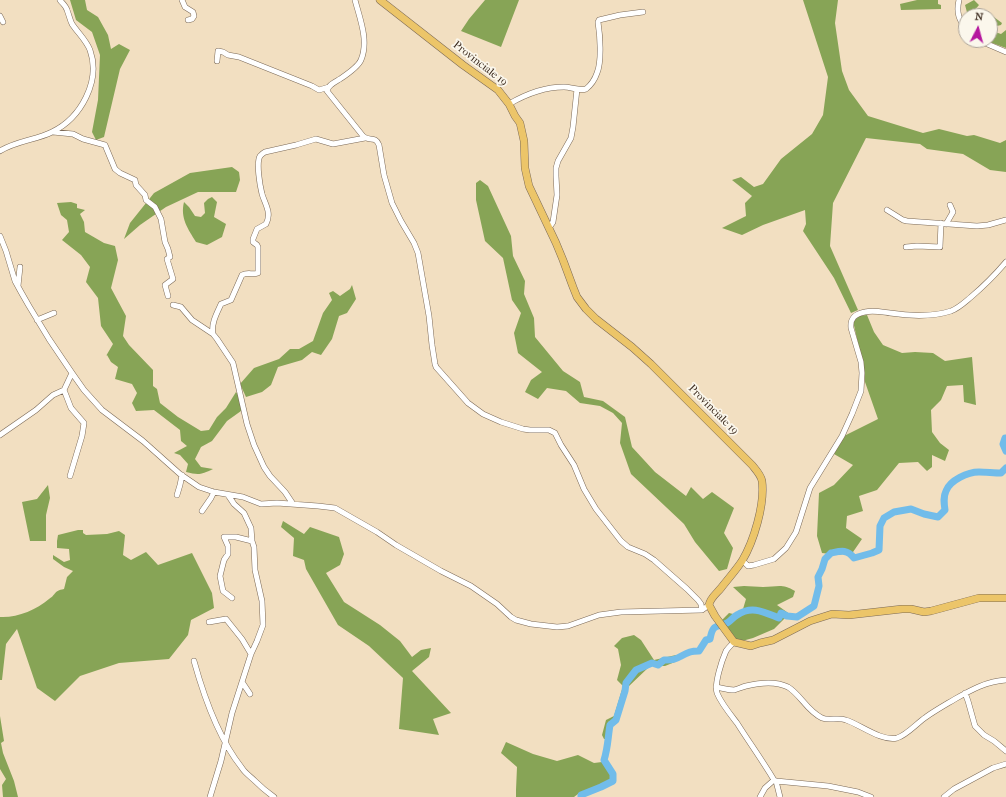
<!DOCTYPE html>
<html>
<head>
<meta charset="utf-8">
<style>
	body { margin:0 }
	#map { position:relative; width:1006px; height:797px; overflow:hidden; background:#f2dfc1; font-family:"IM FELL French Canon",serif }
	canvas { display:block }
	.north { position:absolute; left:958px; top:8px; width:40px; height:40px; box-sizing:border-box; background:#fbf7ec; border:1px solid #aea59a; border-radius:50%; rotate:6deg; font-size:11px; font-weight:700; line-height:16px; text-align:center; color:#3b2a1e }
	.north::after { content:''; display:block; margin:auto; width:14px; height:18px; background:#b5179e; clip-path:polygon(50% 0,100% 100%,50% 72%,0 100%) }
</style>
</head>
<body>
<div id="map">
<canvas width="1006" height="797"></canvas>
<div class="north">N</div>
</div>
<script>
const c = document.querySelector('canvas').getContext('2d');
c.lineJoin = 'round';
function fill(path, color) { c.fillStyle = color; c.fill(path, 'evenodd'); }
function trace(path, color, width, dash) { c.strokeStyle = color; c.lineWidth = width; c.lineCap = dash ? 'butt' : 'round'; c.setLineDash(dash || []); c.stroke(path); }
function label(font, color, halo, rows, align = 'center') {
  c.font = font + ' "IM FELL French Canon",serif'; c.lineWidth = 3.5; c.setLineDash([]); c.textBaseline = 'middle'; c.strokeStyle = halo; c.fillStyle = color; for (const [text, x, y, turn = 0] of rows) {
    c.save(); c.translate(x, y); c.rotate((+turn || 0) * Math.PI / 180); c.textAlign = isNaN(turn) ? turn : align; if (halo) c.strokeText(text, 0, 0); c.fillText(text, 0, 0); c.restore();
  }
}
fill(new Path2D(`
	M 70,0 L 85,0 L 87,10 L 98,17 L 108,35 L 111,49 L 119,44 L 130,50 L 120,69 L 104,137 L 96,140 L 92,132 L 98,100 L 100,55 L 92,32 L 76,20 Z
	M 485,0 L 519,0 L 501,47 L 461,31 L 469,19 Z
	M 803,0 L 838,0 L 835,23 L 842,71 L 849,90 L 868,116 L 923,133 L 939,129 L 967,136 L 974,135 L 1000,143 L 1006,140 L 1006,172 L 990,170 L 963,154 L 927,149 L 920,144 L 866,138 L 833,203 L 830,246 L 858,310 L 851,313 L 834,278 L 803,231 L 806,224 L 805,210 L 763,225 L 742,235 L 722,228 L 746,216 L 745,203 L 752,196 L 732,180 L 741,177 L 754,187 L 763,184 L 781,159 L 812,134 L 823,115 L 828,77 Z
	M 917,0 L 938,0 L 938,4 L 941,5 L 941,9 L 901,10 L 900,4 Z
	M 974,0 L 979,5 L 973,12 L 974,15 L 980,16 L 987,12 L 1002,23 L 1001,25 L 997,26 L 995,32 L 1001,34 L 1006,30 L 1006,48 L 984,40 L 990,40 L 990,16 L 968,16 L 965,5 Z
	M 232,167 L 239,172 L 240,180 L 236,192 L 198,192 L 166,207 L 140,225 L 124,239 L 130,223 L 154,193 L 190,173 Z
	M 480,180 L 488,186 L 511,236 L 513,256 L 525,281 L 524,294 L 534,318 L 535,337 L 563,371 L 580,382 L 584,397 L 603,401 L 625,417 L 632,447 L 655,472 L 686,496 L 691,487 L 703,499 L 712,492 L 734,508 L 724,533 L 733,548 L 727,569 L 719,571 L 695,542 L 684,524 L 631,474 L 620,443 L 622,423 L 613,413 L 600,406 L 580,403 L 566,391 L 547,388 L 538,399 L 525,392 L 531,380 L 542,372 L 518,353 L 514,333 L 521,313 L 512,300 L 503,258 L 485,241 L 476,200 L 476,183 Z
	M 212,197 L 217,202 L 214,217 L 226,224 L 222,237 L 207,245 L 196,242 C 188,229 180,218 184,202 L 189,207 L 195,216 L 201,217 L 205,213 L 204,203 L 208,199 Z
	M 71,202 L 77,204 L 77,208 L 85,210 L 80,214 L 84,222 L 85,232 L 104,243 L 115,246 L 118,260 L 111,288 L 126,316 L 123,336 L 129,345 L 153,370 L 153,386 L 157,389 L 160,403 L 178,417 L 201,431 L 209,430 L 217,417 L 226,408 L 236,392 L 242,401 L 241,411 L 227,421 L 212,441 L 201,447 L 195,459 L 201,467 L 213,469 C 201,475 198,475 186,472 L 188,464 L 180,455 L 174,453 L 187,446 L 181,441 L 180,430 L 154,410 L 136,411 L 132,403 L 137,393 L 132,384 L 115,379 L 118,367 L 111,362 L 107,355 L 106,356 L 113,344 L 101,326 L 98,298 L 86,282 L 90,267 L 81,255 L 62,240 L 69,232 L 67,220 L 61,215 L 57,203 Z
	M 352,285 L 356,299 L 347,313 L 339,316 L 332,339 L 321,355 L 312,352 L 302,360 L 278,367 L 271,385 L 262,392 L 246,397 L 240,384 L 254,368 L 279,359 L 290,349 L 299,349 L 313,341 L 323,313 L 332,300 L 329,293 L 333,291 L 340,296 L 350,289 Z
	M 867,315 L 874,332 L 883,345 L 902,353 L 915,352 L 933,353 L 945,361 L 972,357 L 976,405 L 964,402 L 963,385 L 947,386 L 941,400 L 931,410 L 932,432 L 940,443 L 949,450 L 945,461 L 932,455 L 932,467 L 927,471 L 918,462 L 899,463 L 877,490 L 859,496 L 863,511 L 847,516 L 846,528 L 862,539 L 853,552 L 838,555 L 822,553 L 817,536 L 819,493 L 834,485 L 853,465 L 834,454 L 839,441 L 842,437 L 878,419 L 865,382 L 862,361 L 853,321 L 858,316 Z
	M 48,485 L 50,498 L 46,515 L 46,541 L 30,541 L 22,502 L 37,499 Z
	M 283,521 L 304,534 L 310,527 L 339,537 L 344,554 L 340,565 L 326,573 L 344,602 L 380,625 L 400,641 L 412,657 L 421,650 L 431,648 L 429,657 L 412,671 L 451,713 L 433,719 L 439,735 L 399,729 L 403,678 L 369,646 L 338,625 L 306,569 L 304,560 L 293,556 L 294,538 L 281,527 Z
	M 78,530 L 83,530 L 83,533 L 86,535 L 107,534 L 119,531 L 125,535 L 123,555 L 131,560 L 146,552 L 158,565 L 192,553 L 212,593 L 214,608 L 191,620 L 188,635 L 169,659 L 119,663 L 80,676 L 55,701 L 37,688 L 17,629 L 6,644 L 2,680 L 0,680 L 0,617 C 17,618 36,610 49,599 C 57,594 53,591 64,589 L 67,577 L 73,571 L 64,567 L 53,559 L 53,555 L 64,562 L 70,560 L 69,549 L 57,548 L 57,541 L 58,535 Z
	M 744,586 C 750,586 757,587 763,587 C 777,587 782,583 795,591 L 793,597 L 777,605 L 791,615 L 805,615 L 797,619 L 786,617 L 774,629 L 753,638 L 742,641 L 735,639 L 720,622 L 729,613 L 737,615 L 743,609 L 746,599 L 733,587 Z
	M 634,635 L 641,640 L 654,660 L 676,655 L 675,662 L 665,666 L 650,666 L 628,687 L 622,705 L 614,720 L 608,722 L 608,730 L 611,732 L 609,739 L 604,739 L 602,735 L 606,720 L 614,716 L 623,686 L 617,680 L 621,665 L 618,649 L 614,646 L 622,638 Z
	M 0,716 L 4,741 L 1,743 L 3,753 L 14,781 L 18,797 L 3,797 L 2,785 L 6,779 L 0,769 Z
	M 506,742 L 533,754 L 557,761 L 578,755 L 594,763 L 602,762 L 611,774 L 610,780 L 578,794 L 574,797 L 516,797 L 516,790 L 517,767 L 501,753 Z`), '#87a456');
trace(new Path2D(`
	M 1006,438 L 1005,438 L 1003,444 L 1006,451
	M 581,797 L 581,795 L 601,787 L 613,781 L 613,774 L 604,760 C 608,748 608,736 610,725 L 616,720 L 625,691 L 626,683 L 636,670 L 652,663 L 658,665 L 664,660 C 677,661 679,656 690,652 C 693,651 696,651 699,651 L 706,640 L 710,639 C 713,624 715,628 727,623 C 731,621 733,617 737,615 C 752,605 764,612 779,618 L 781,613 L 787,616 L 797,617 L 814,606 L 819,586 L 818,577 L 822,569 L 825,559 L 831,553 C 841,551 847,549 854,558 L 872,553 L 879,550 L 880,526 L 884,518 L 894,512 L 911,509 L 924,514 L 938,517 L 945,510 C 944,503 943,497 946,491 C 950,480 968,472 979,472 C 986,472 994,473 1001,473 L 1006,468`), '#71bcea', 7);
const minor = new Path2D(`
	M 182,0 L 185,7 L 193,12 L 194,16 L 192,19 L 188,20
	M 355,0 C 360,19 369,41 361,60 C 358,67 346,75 340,79 C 335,82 328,85 327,91 L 363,136 C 369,142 375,135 379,145 L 384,175 L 392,203 L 401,221 L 414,243 L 418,253 L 429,316 L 432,345 L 435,364 L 436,367 L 468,403 L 483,414 L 501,422 L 523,429 L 530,430 L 549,430 L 555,433 L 561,445 L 574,465 L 584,489 L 596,509 L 621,541 L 628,547 L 645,554 L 654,560 L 687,589 L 698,600 L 701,604 L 702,610
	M 959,0 C 956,13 959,19 966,30
	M 0,16 L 3,22
	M 978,40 L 1006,52
	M 217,61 L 218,51 L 223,52 L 228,55 L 239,57 L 312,86 L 319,90 L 329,87
	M 509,104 C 526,94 544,87 564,87 C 571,87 579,91 586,89 C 591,85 595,79 597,73 C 602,61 600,35 598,22 L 599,20 L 620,15 L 643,12
	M 53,132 L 73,134 L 83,139 L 105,145 L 115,169 L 120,173 L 135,180 L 136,185 L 145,195 L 146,200 L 155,207 L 161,219 L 165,242 L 168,249 L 170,257 L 167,259 L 173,279 L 165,285 L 168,296
	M 0,151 C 16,141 36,140 52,132 C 81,118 101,81 90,50 C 86,40 78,33 72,24 C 70,20 69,15 67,10 C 66,6 62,3 60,0
	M 887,210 L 903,220 L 907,221 L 977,226 L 988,225 L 1006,220
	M 946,224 L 953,212 L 950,205
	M 548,226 L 551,225 L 553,222 L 557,195 L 556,176 L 556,168 L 558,161 L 571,138 L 573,127 L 577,89
	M 0,236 L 6,251 L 15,281 L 21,292 L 29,306 L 49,339 L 72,373 L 84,390 L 102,410 L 143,441 L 180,474 L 199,487 L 214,492 L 243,497 L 261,504 L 277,503 L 318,506 L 335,508 L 377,532 L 396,545 L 441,571 L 471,586 L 497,604 L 511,617 L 516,620 L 531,624 L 557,627 L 568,626 L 599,615 L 621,612 L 702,610 L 709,605
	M 906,247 L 917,246 L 940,247 L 941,223
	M 18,286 L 20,267
	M 173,305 L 181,307 L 192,320 L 213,334
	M 37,320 L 54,313
	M 64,390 L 71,408 L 84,423 L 82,436 L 70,476
	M 0,435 L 36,410 L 53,395 L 64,390 L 72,373
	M 177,495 L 180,485 L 182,475
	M 293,504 L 285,492 L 270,476 L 264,467 L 254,445 L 247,424 L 233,363 L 217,339 L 213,334 C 211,323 217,313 221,304 L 231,300 L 242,275 C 247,272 253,275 258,273 L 258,247 L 257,245 L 253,242 L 253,239 L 257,229 L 266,224 C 272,213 265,204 262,194 C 260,186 256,163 260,156 C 262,154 263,153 265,152 L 296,145 L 316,139 L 333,144 L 365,138
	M 202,511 L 211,498 L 214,492
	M 742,560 L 748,566 L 754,565 L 774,559 L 786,548 L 796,532 L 810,488 L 842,436 L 852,414 L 861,391 L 862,373 L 861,362 L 851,328 C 850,318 855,314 865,312 C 873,310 882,312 890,313 C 909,316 932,317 951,311 C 959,308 965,302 971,297 C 984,286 995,275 1006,262
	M 232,598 L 223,591 L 220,576 L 224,560 L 228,554 L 228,546 L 224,537 L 236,537 L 252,541
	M 209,622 L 226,619 L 242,639 L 251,654
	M 734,642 C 731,645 728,648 726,651 C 722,660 714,684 717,693 C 721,703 730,714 737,723 C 749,742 762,760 774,780 L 776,781 L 828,786 L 858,792 L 871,797
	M 194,661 C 204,697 218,738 242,768 C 245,773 251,777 255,781 C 261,787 267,792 274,797
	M 242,682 L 250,694
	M 716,687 C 722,688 728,690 734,690 C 738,689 742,687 746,686 C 758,683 776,681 788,687 C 801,695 807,711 822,718 C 829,721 838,717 846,720 C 859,724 882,742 897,738 C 907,735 917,723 926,717 C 936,710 945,705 955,699 C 971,690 987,681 1006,680
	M 965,693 L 968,701 L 975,726 L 984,735 L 994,741 L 1006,751
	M 776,781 L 780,797
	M 210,797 L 221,761 L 232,713 L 251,654 L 257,641 L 263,625 L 262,601 L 255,570 L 254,547 L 252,541 L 251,528 L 244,513 L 234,504 L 228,495
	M 760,797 L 765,788 L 774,780
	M 944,797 L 954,789 L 993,768 L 1006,764`);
const major = new Path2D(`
	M 380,0 L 463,65 L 498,90 L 509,104 L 515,116 L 520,123 L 524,141 L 525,168 L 529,186 L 556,243 L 563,260 L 573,287 L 577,297 L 586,309 L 596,319 L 632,347 L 651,364 L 752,465 C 756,470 761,475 762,481 C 765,504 754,541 742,561 C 736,570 728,579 721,588 C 717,593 710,598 709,605 L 715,616 L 734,642 L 751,646 L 760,643 L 773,640 L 810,621 L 832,614 L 849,615 L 902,609 L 911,609 L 924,612 L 931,611 L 979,598 L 1006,598`);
trace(minor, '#7b6957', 6);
trace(major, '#7b6957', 8);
trace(minor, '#fff', 5);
trace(major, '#ecc569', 7);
label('11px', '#3b2a1e', '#fbf7ec', [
	["Provinciale 19",480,64,38],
	["Provinciale 19",713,410,45]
]);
</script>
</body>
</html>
